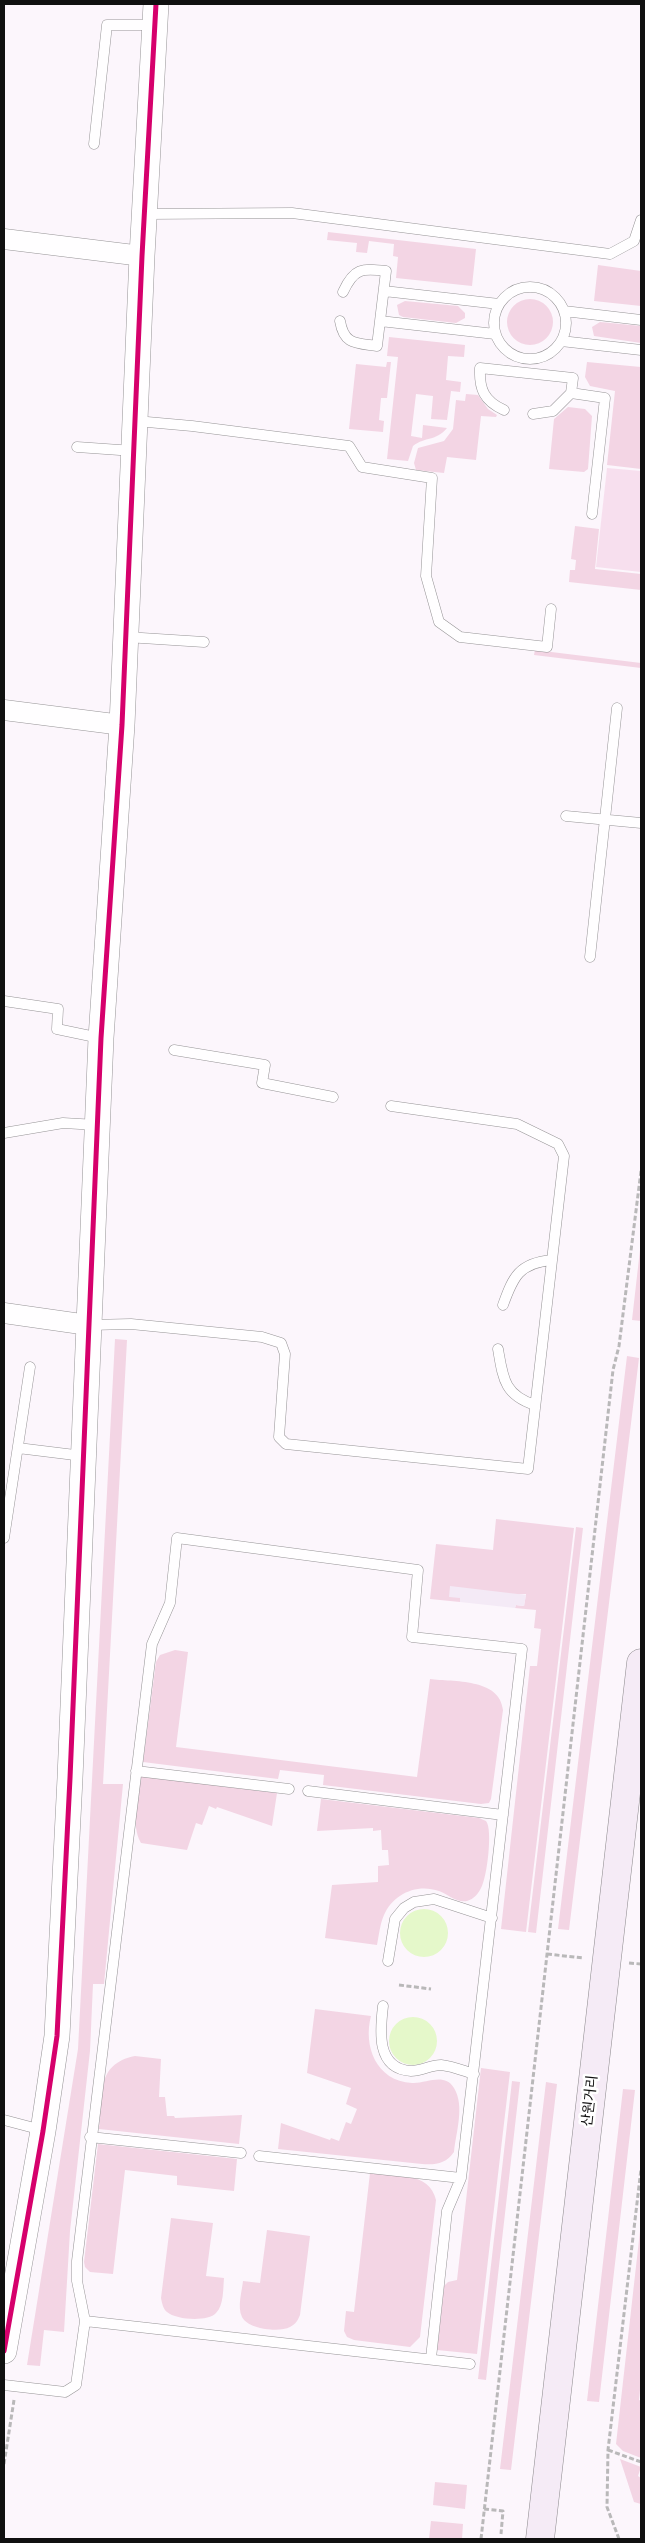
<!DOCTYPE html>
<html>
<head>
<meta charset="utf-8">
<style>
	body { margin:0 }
	#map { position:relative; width:645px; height:2543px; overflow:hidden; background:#fcf6fc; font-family:"Roboto Serif",serif }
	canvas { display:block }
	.frame { position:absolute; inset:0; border:5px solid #101010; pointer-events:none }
</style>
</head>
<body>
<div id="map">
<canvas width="645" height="2543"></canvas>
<div class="frame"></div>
</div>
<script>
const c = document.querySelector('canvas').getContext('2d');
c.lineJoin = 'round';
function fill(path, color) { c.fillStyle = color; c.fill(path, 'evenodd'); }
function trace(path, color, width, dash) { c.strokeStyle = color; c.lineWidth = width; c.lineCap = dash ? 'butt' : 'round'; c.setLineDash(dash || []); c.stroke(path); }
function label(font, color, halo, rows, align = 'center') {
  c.font = font + ' "Roboto Serif","Noto Sans KR",serif'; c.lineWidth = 5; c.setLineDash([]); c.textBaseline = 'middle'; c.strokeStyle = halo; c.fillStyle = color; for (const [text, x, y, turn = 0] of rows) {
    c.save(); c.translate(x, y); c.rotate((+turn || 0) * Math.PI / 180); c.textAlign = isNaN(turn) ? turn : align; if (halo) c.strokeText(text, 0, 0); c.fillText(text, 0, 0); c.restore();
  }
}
fill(new Path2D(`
	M 328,232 L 476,249 L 472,286 L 396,278 L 398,257 L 393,256 L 394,244 L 369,241 L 367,253 L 356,252 L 357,243 L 327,240 Z
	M 598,265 L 641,271 L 641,306 L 594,301 Z
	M507 322a23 23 0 1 1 46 0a23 23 0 1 1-46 0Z
	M 405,301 L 458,306 L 465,313 L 465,318 L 456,323 L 403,317 L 399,315 L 397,305 Z
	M 600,322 L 641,326 L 641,343 L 594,336 L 592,327 Z
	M 389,337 L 465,345 L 464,357 L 448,356 L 446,380 L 461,382 L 460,392 L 451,391 L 447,420 L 431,419 L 433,396 L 416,394 L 411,436 L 422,438 L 423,425 L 447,428 C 435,442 426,436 413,446 L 408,461 L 387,459 L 398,357 L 387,356 Z
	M 387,362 L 391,362 L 387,398 L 381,398 L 379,420 L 384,421 L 383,432 L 349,429 L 356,364 L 386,367 Z
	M 587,362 L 641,367 L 641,469 L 607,465 L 615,391 L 590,386 L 585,377 Z
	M 466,394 L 478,395 L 488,409 L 497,415 L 496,417 L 481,416 L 476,460 L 447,457 L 444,473 L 416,470 L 414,463 L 418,448 L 444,441 L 453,429 L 456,400 L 465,401 Z
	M 568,407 L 585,409 L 592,416 L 588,469 L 584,472 L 549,469 L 554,419 Z
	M 575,526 L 599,529 L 595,569 L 641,574 L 641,590 L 569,582 L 570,570 L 575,570 L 576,560 L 571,559 Z
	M 535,650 L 641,663 L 641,668 L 534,655 Z
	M 641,1241 L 641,1321 L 632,1320 Z
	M 115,1339 L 127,1340 L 103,1784 L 123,1784 L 104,1984 L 93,1984 L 90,2051 L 70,2231 L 64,2332 L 44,2330 L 40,2366 L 27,2365 L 78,2049 Z
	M 627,1356 L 639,1358 L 569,1930 L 558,1929 Z
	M 496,1519 L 574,1528 L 526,1932 L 501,1929 L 530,1666 L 537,1666 L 541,1629 L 534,1628 L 536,1610 L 515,1608 L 516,1605 L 524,1606 L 526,1594 L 460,1598 L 460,1602 L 430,1599 L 436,1544 L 493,1550 Z
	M 576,1527 L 583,1528 L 536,1933 L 528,1932 Z
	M 175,1650 L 188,1652 L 176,1747 L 417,1777 L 430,1679 C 453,1682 500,1678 503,1710 L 491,1799 L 489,1803 L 481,1804 L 323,1785 L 324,1775 L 280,1770 L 278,1779 L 143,1762 L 156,1662 L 160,1655 Z
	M 141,1776 L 277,1793 L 272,1826 L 217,1807 L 216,1809 L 209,1806 L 202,1825 L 196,1823 L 187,1850 L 141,1843 C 130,1824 139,1797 141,1776 Z
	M 321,1799 L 479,1818 L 486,1821 C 493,1829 487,1878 481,1888 C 478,1894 474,1899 467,1901 C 456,1903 448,1894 439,1891 C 417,1883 393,1894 384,1915 C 380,1924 379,1935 377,1945 L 325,1938 L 332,1885 L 378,1882 L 378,1866 L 389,1865 L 388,1850 L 382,1850 L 381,1830 L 373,1831 L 373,1828 L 317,1831 Z
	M 315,2009 L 371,2016 C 363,2046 376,2081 412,2083 C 426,2084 444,2072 454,2088 C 465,2106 456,2132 454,2152 C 446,2164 435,2165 422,2164 L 278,2149 L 281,2123 L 330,2140 L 331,2138 L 339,2141 L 346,2122 L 351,2124 L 357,2109 L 346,2104 L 351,2088 L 307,2073 Z
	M 135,2056 L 161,2059 L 159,2097 L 165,2097 L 167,2116 L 174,2116 L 175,2118 L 242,2115 L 239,2144 L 99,2129 C 103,2096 95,2064 135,2056 Z
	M 481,2068 L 510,2072 L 477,2354 L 437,2350 L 444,2286 L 448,2282 L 457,2280 Z
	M 512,2081 L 520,2082 L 486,2380 L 478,2379 Z
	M 546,2082 L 557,2084 L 511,2470 L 500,2469 Z
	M 623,2089 L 635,2090 L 599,2402 L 587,2401 Z
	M 98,2144 L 237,2159 L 234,2191 L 177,2185 L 177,2176 L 125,2170 L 113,2274 L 90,2272 L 85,2267 L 84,2262 Z
	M 370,2173 C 393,2176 430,2171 436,2200 L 420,2337 L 410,2347 L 354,2340 L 347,2337 L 344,2331 L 346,2311 L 354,2312 Z
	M 171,2218 L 213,2223 L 206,2276 L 224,2278 C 223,2289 224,2305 216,2313 C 208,2322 176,2320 167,2312 C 163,2309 162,2303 161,2298 Z
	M 641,2222 L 641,2380 L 639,2400 L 641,2401 L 641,2458 L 623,2451 L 616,2444 Z
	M 267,2230 L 310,2236 L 300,2315 C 298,2320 296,2324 290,2327 C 279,2333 248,2329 242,2317 C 237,2307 242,2291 243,2281 L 260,2283 Z
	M 620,2459 L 641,2467 L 638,2476 L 641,2478 L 641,2504 L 634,2502 Z
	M 435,2482 L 467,2485 L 465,2509 L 433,2505 Z
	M 431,2521 L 463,2524 L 462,2539 L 429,2539 Z`), '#f3d5e4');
fill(new Path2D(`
	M 607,468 L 641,471 L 641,572 L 596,567 Z`), '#f7dfee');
fill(new Path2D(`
	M 450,1586 L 526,1595 L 524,1606 L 516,1605 L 515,1608 L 460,1602 L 460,1598 L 449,1597 Z`), '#f4eaf6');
fill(new Path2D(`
	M400 1933a24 24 0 1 1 48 0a24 24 0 1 1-48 0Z
	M389 2041a24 24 0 1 1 48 0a24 24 0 1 1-48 0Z`), '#e5f8ca');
const service = new Path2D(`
	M 94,144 L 107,25 L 154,25
	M 145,214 L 292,213 L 610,254 L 634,241 L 641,220
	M494 323a36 36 0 1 1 72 0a36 36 0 1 1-72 0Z
	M 384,291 L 499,304
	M 564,311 L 641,320
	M 340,321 C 344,345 356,343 377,346 L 386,271 C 362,268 354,268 343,292
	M 380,321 L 495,334
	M 561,341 L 641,350
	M 504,410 C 484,401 479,389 480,368 L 573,378 L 571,393 L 605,398 L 592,514
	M 533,414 L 553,411 L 571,393
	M 136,421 L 192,426 L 349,446 L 362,467 L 432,478 L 426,576 L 439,622 L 460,637 L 547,647 L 551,609
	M 77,447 L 134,451
	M 126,637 L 204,642
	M 566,816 L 641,823
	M 590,957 L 617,708
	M 4,1001 L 58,1009 L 57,1029 L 100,1038
	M 174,1050 L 265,1065 L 262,1083 L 333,1097
	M 4,1133 L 63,1123 L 97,1125
	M 503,1305 C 513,1277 519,1263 552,1260
	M 89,1325 L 131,1324 L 262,1337 L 281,1343 L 285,1354 L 279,1437 L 286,1444 L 528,1469 L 564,1156 L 558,1144 L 517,1124 L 391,1106
	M 498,1349 C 503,1378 504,1395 535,1405
	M 18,1448 L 83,1456
	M 4,1538 L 30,1367
	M 136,1771 L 289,1789
	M 308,1791 L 503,1815
	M 388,1961 L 395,1919 L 404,1908 L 414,1902 L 434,1899 L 492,1918
	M 383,2006 C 380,2031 376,2069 411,2071 C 421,2071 431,2065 441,2065 C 452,2066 464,2071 474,2074
	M 4,2120 L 42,2130
	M 90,2137 L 241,2153
	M 259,2156 L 461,2178
	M 85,2321 L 470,2364
	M 4,2385 L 65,2392 L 76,2385 L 85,2321 L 77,2281 L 77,2261 L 152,1644 L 170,1603 L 177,1538 L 418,1570 L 412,1637 L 522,1649 L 461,2178 L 447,2211 L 431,2358`);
const minor = new Path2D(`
	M 4,239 L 142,256
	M 4,710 L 122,725
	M 4,1313 L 88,1325`);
const tertiary = new Path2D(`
	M 4,2351 L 43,2131 L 57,2036 L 70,1778 L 101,1038 L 122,725 L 142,256 L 156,4`);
const secondary = new Path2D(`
	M 540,2539 L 641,1663`);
trace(service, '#969496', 11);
trace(minor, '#969496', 21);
trace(tertiary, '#969496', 26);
trace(secondary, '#8d8a8d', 29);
trace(new Path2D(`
	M 547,1954 L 583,1958
	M 629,1963 L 641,1964
	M 399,1985 L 431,1989
	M 608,2450 L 641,2462
	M 4,2464 L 14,2400
	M 484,2509 L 503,2511 L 501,2534
	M 481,2539 L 613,1370 L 619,1346 L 641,1171
	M 619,2539 L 607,2507 L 608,2450 L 641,2169`), '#b9b8b9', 3, [5, 2.5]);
trace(service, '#fffeff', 10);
trace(minor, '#fffeff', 20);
trace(tertiary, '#fffeff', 25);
trace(secondary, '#f5ebf6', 28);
trace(new Path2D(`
	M 4,2351 L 43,2131 L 57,2036 L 70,1778 L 101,1038 L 122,725 L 142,256 L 156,4`), '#d6006c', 5);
label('14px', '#101010', '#fff', [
	["산원거리",590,2101,-84]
]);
</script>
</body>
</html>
